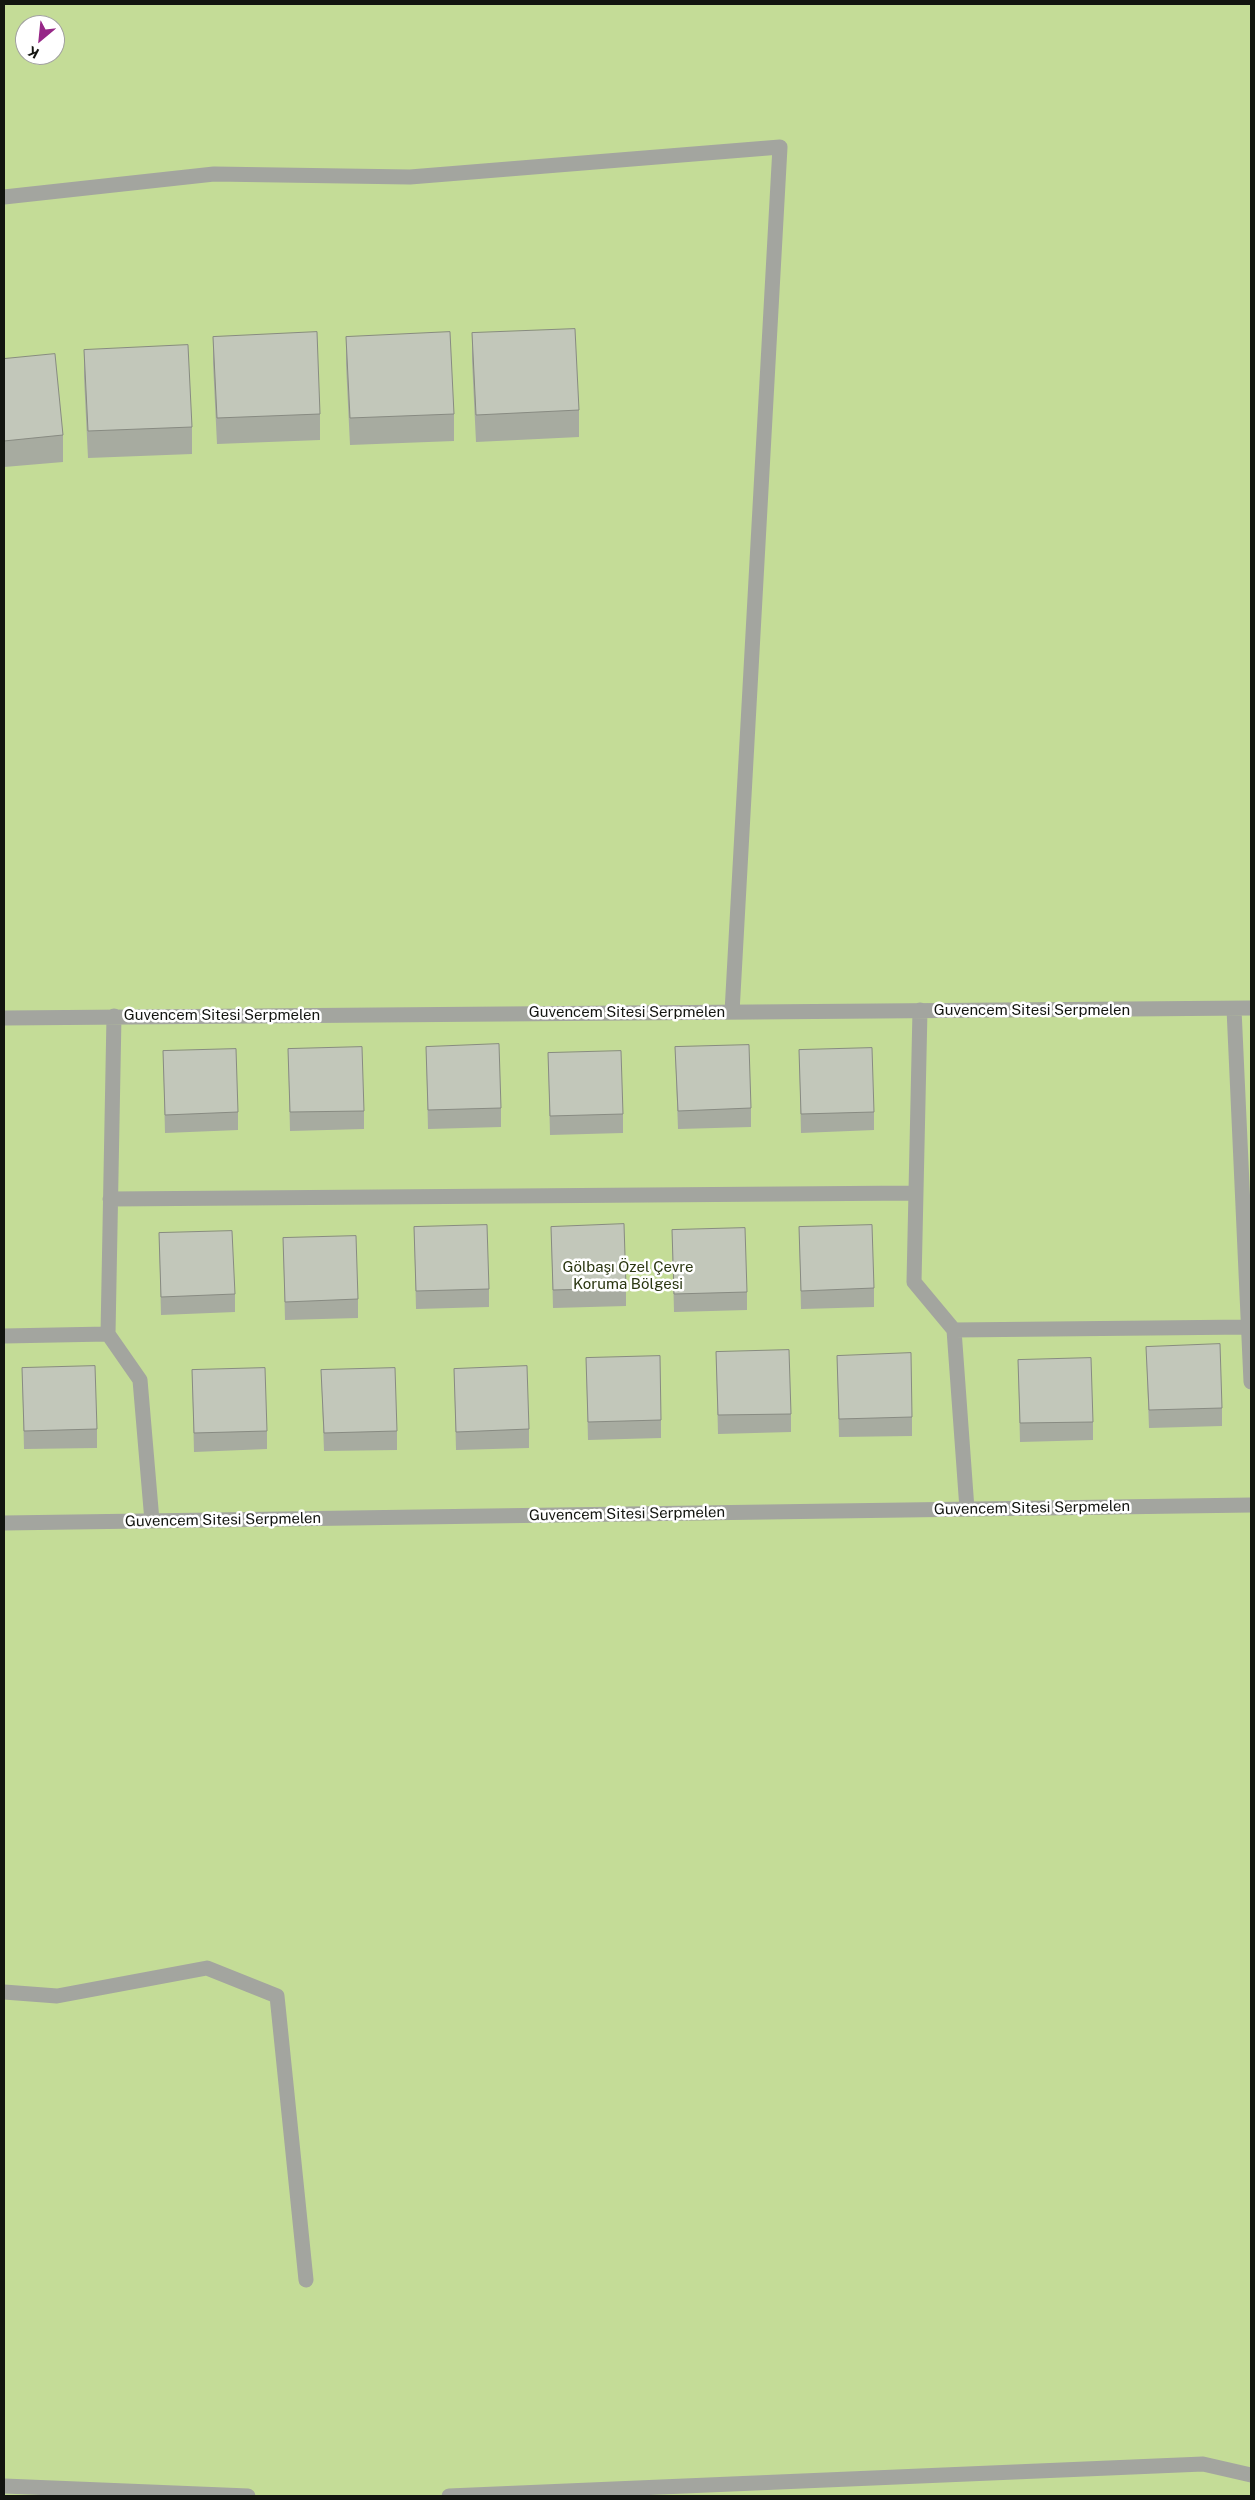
<!DOCTYPE html>
<html>
<head>
<meta charset="utf-8">
<style>
	body { margin:0 }
	#map { position:relative; width:1255px; height:2500px; overflow:hidden; background:#f1f6e8; font-family:"Public Sans",sans-serif }
	canvas { display:block }
	.frame { position:absolute; inset:0; border:5px solid #131510; pointer-events:none }
	.north { position:absolute; left:15px; top:15px; width:50px; height:50px; box-sizing:border-box; background:#fff; border:1px solid #a1a19f; border-radius:50%; rotate:208deg; font-size:14px; font-weight:700; line-height:20px; text-align:center; color:#131510 }
	.north::after { content:''; display:block; margin:auto; width:18px; height:22px; background:#962787; clip-path:polygon(50% 0,100% 100%,50% 72%,0 100%) }
</style>
</head>
<body>
<div id="map">
<canvas width="1255" height="2500"></canvas>
<div class="frame"></div>
<div class="north">K</div>
</div>
<script>
const c = document.querySelector('canvas').getContext('2d');
c.lineJoin = 'round';
function fill(path, color) { c.fillStyle = color; c.fill(path, 'evenodd'); }
function trace(path, color, width, dash) { c.strokeStyle = color; c.lineWidth = width; c.lineCap = dash ? 'butt' : 'round'; c.setLineDash(dash || []); c.stroke(path); }
function label(font, color, halo, rows, align = 'center') {
  c.font = font + ' "Public Sans",sans-serif'; c.lineWidth = 5; c.setLineDash([]); c.textBaseline = 'middle'; c.strokeStyle = halo; c.fillStyle = color; for (const [text, x, y, turn = 0] of rows) {
    c.save(); c.translate(x, y); c.rotate((+turn || 0) * Math.PI / 180); c.textAlign = isNaN(turn) ? turn : align; if (halo) c.strokeText(text, 0, 0); c.fillText(text, 0, 0); c.restore();
  }
}
fill(new Path2D(`
	M 4,4 L 1251,4 L 1251,2496 L 4,2496 ZM 25,25 L 55,25 L 55,55 L 25,55 Z`), '#c4dc97');
trace(new Path2D(`
	M 4,197 L 214,174 L 410,177 L 780,147 L 732,1012
	M 1234,1009 L 1251,1382
	M 920,1010 L 914,1282 L 954,1330 L 967,1509
	M 114,1016 L 108,1334 L 140,1380 L 152,1521
	M 4,1018 L 1251,1008
	M 110,1199 L 916,1193
	M 954,1330 L 1249,1327
	M 4,1336 L 108,1334
	M 4,1523 L 1251,1505
	M 4,1992 L 57,1996 L 207,1968 L 277,1996 L 306,2280
	M 4,2486 L 248,2496
	M 449,2496 L 1203,2464 L 1251,2475`), '#a3a59f', 15);
fill(new Path2D(`
	M 472,333 L 579,410 L 579,437 L 476,442 L 472,360 Z
	M 213,337 L 320,414 L 320,440 L 217,444 L 213,363 Z
	M 346,337 L 454,414 L 454,441 L 350,445 L 346,364 Z
	M 84,350 L 192,427 L 192,454 L 88,458 L 84,377 Z
	M 4,359 L 63,435 L 63,462 L 4,467 Z
	M 426,1047 L 501,1108 L 501,1127 L 428,1129 Z
	M 675,1047 L 751,1108 L 751,1127 L 678,1129 Z
	M 288,1049 L 364,1111 L 364,1129 L 290,1131 Z
	M 799,1050 L 874,1112 L 874,1130 L 801,1133 Z
	M 163,1051 L 238,1112 L 238,1130 L 165,1133 Z
	M 548,1053 L 623,1114 L 623,1133 L 550,1135 Z
	M 414,1227 L 489,1289 L 489,1307 L 416,1309 Z
	M 551,1227 L 626,1288 L 626,1306 L 553,1308 Z
	M 799,1227 L 874,1288 L 874,1307 L 801,1309 Z
	M 672,1230 L 747,1292 L 747,1310 L 674,1312 Z
	M 159,1233 L 235,1294 L 235,1312 L 161,1315 Z
	M 283,1238 L 358,1299 L 358,1318 L 285,1320 Z
	M 1146,1347 L 1222,1408 L 1222,1426 L 1149,1428 Z
	M 716,1352 L 791,1414 L 791,1432 L 718,1434 Z
	M 837,1356 L 912,1417 L 912,1436 L 839,1437 Z
	M 586,1358 L 661,1420 L 661,1438 L 588,1440 Z
	M 1018,1360 L 1093,1422 L 1093,1440 L 1020,1442 Z
	M 22,1368 L 97,1429 L 97,1448 L 24,1449 Z
	M 454,1369 L 529,1429 L 529,1448 L 456,1450 Z
	M 192,1370 L 267,1431 L 267,1449 L 194,1452 Z
	M 321,1370 L 397,1431 L 397,1450 L 324,1451 Z`), '#a7aba0');
const building = new Path2D(`
	M 575,329 L 579,410 L 476,415 L 472,333 Z
	M 317,332 L 320,414 L 217,418 L 213,337 Z
	M 450,332 L 454,414 L 350,418 L 346,337 Z
	M 188,345 L 192,427 L 88,431 L 84,350 Z
	M 55,354 L 63,435 L 4,441 L 4,359 Z
	M 499,1044 L 501,1108 L 428,1110 L 426,1047 Z
	M 749,1045 L 751,1108 L 678,1111 L 675,1047 Z
	M 362,1047 L 364,1111 L 290,1112 L 288,1049 Z
	M 872,1048 L 874,1112 L 801,1114 L 799,1050 Z
	M 236,1049 L 238,1112 L 165,1115 L 163,1051 Z
	M 621,1051 L 623,1114 L 550,1116 L 548,1053 Z
	M 624,1224 L 626,1288 L 553,1290 L 551,1227 Z
	M 487,1225 L 489,1289 L 416,1291 L 414,1227 Z
	M 872,1225 L 874,1288 L 801,1291 L 799,1227 Z
	M 745,1228 L 747,1292 L 674,1294 L 672,1230 Z
	M 232,1231 L 235,1294 L 161,1297 L 159,1233 Z
	M 356,1236 L 358,1299 L 285,1302 L 283,1238 Z
	M 1220,1344 L 1222,1408 L 1149,1410 L 1146,1347 Z
	M 789,1350 L 791,1414 L 718,1415 L 716,1352 Z
	M 911,1353 L 912,1417 L 839,1419 L 837,1356 Z
	M 660,1356 L 661,1420 L 588,1422 L 586,1358 Z
	M 1091,1358 L 1093,1422 L 1020,1423 L 1018,1360 Z
	M 95,1366 L 97,1429 L 24,1431 L 22,1368 Z
	M 527,1366 L 529,1429 L 456,1432 L 454,1369 Z
	M 265,1368 L 267,1431 L 194,1433 L 192,1370 Z
	M 395,1368 L 397,1431 L 324,1433 L 321,1370 Z`);
fill(building, '#c2c7ba');
trace(building, '#888b82', 1);
label('15px', '#131510', '#fff', [
	["Guvencem Sitesi Serpmelen",1032,1010],
	["Guvencem Sitesi Serpmelen",627,1012],
	["Guvencem Sitesi Serpmelen",222,1015],
	["Guvencem Sitesi Serpmelen",1032,1508,-1],
	["Guvencem Sitesi Serpmelen",627,1514,-1],
	["Guvencem Sitesi Serpmelen",223,1520,-1]
]);
label('15px', '#2a3610', '#fff', [
	["Gölbaşı Özel Çevre",628,1267],
	["Koruma Bölgesi",628,1284]
]);
</script>
</body>
</html>
